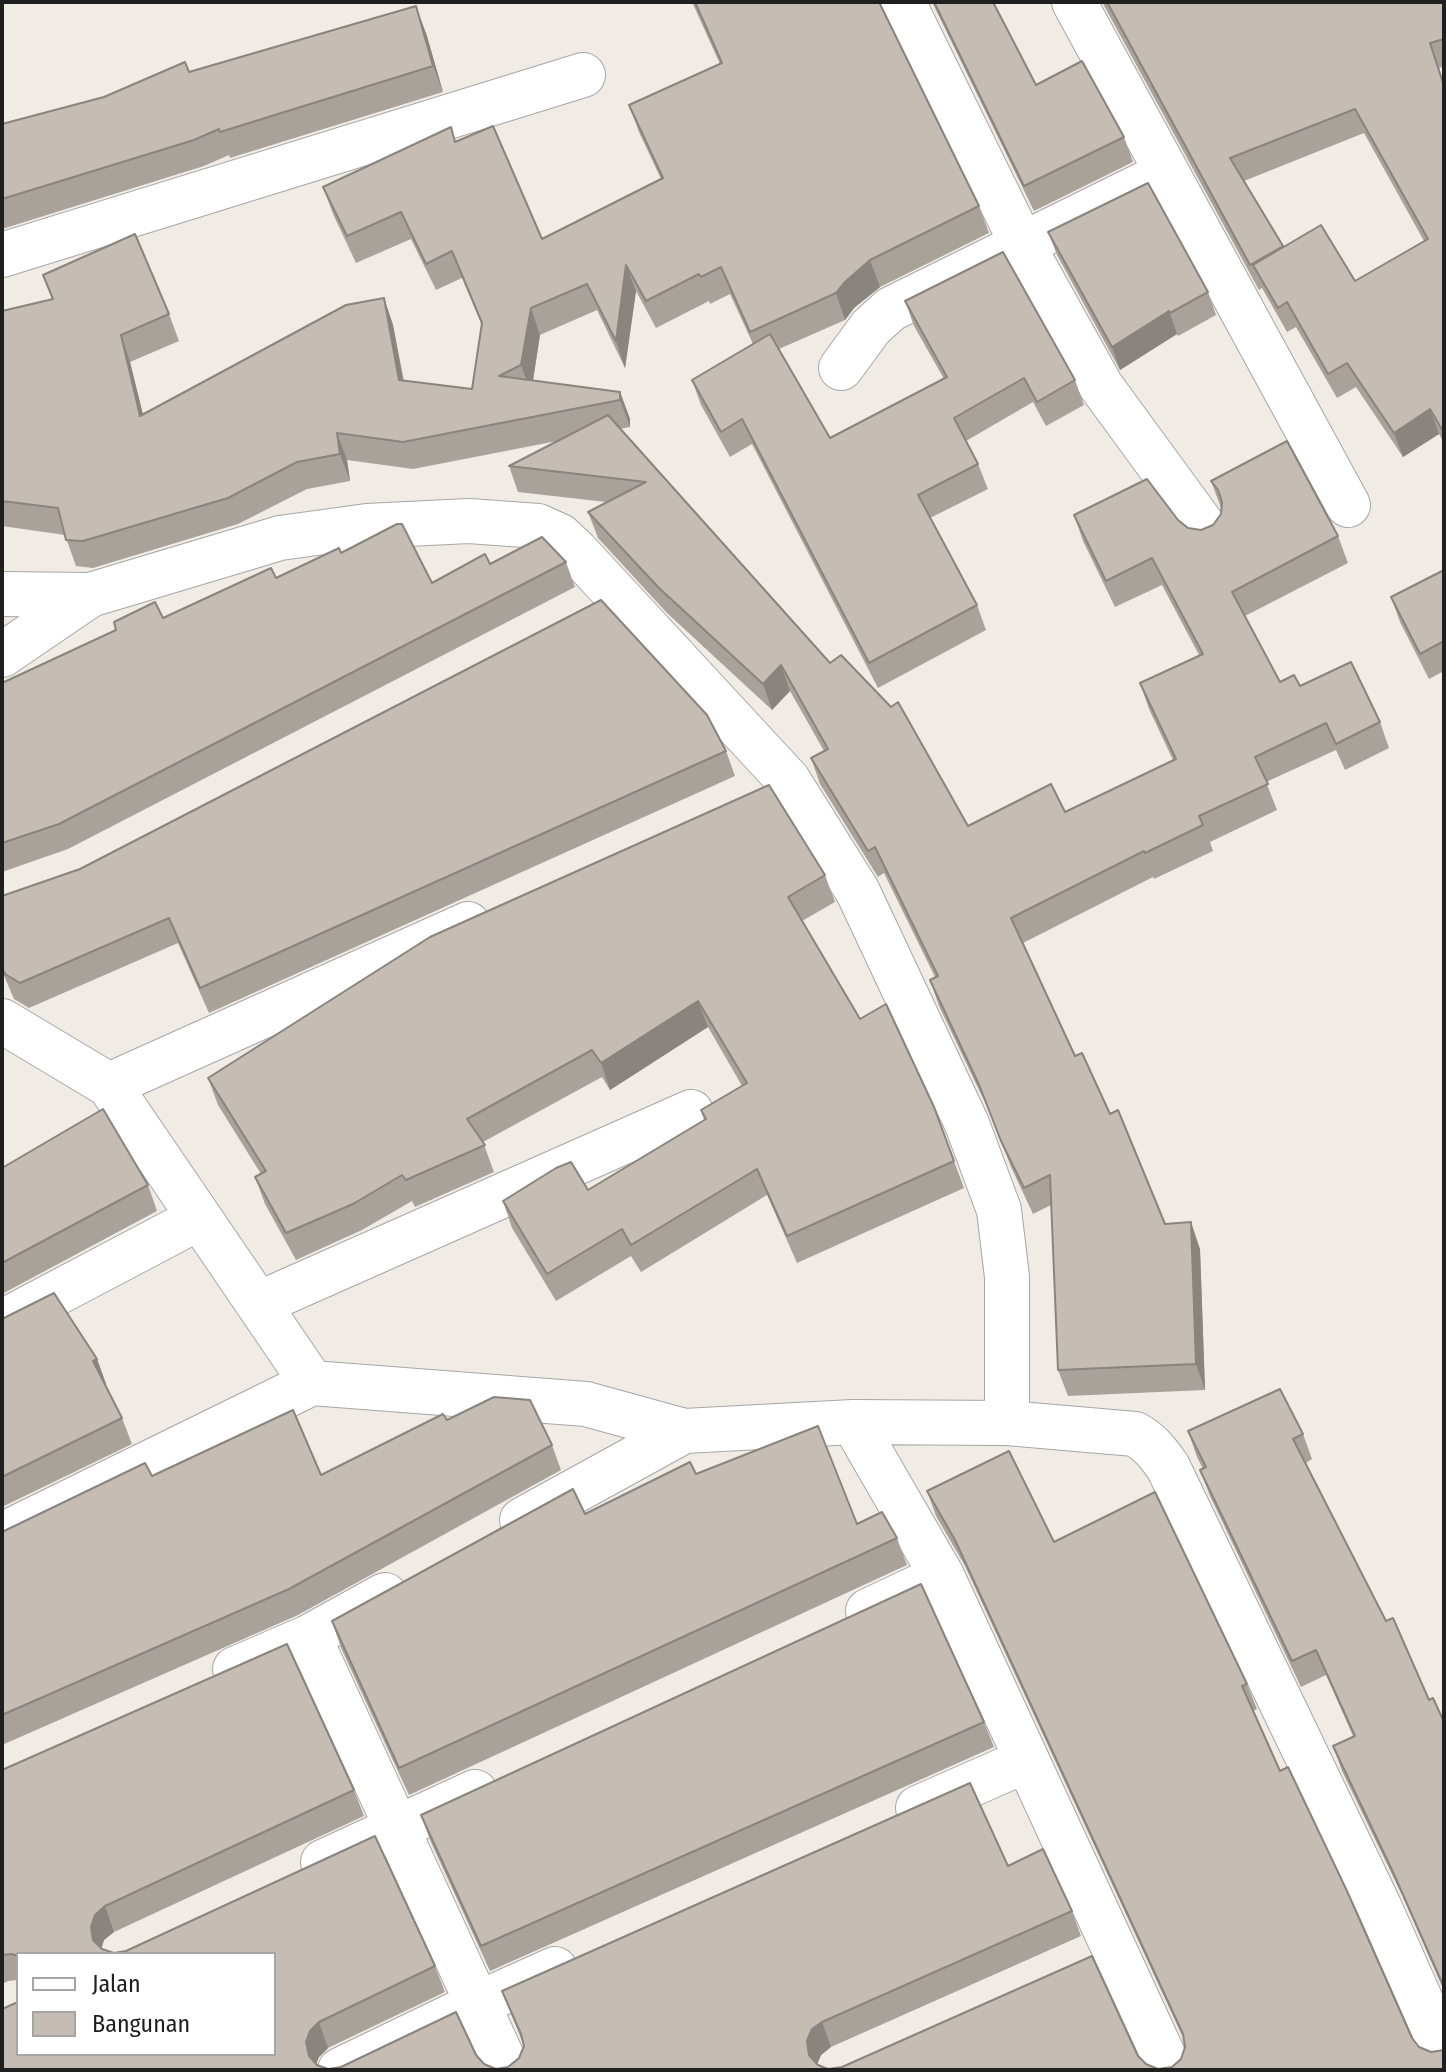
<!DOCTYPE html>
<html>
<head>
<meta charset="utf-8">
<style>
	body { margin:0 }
	#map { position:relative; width:1446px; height:2072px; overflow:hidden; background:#f0ece5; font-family:"Fira Sans Condensed",sans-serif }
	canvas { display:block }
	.frame { position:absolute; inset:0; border:4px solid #1f1f1f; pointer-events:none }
	.legend { position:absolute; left:16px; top:1952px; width:260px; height:104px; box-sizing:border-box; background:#fff; border:2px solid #a5a5a5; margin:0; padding:10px 14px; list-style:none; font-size:24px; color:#1f1f1f }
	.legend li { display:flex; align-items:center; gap:16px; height:40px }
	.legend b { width:40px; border:2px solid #a5a5a5 }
</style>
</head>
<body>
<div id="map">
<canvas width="1446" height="2072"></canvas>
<div class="frame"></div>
<ul class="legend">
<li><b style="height:10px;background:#fff"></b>Jalan</li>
<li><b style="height:22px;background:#c5bcb4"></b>Bangunan</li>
</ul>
</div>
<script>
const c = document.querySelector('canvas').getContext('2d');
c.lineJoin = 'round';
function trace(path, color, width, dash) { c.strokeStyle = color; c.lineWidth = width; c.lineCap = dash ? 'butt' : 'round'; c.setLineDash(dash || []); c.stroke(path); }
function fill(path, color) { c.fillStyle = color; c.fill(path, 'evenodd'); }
const minor = new Path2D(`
	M 903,2 L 1022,244 L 1101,386 L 1207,531
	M 1074,2 L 1348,505
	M 2,255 L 583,75
	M 841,368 L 871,327 L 891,309 L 1167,173
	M 2,594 L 90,595 L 280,538 L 367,526 L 469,521 L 538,526 L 560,536 L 576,551 L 788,780 L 858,892 L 967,1124 L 999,1210 L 1007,1277 L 1007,1423 L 1135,1434 C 1150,1442 1158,1453 1168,1467 L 1379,1906 L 1444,2053
	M 2,655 L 90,595
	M 2,1021 L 109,1085 L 312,1383
	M 109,1085 L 468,924
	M 258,1304 L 691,1112
	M 2,1322 L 199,1218
	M 853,1422 L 942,1576 L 1170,2070
	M 522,1520 L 684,1431
	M 2,1535 L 312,1383 L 586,1404 L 684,1431 L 853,1422 L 1007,1423
	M 868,1611 L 942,1576
	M 309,1637 L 508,2070
	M 235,1669 L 309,1637 L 385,1595
	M 918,1808 L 1027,1760
	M 323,1862 L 475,1792
	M 340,2070 L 477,2004 L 555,1969`);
trace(minor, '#a6a6a6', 46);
trace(minor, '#fff', 44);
fill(new Path2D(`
	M 692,2 L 879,2 L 979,206 L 989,233 L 880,287 L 854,308 L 845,320 L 779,349 L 830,438 L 944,379 L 914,326 L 905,301 L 1075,380 L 1084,405 L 1046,426 L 1033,402 L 966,441 L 978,464 L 988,489 L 930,518 L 977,605 L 986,630 L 878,688 L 752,444 L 730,457 L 701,405 L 692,380 L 753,344 L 730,294 L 710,304 L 709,301 L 656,328 L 636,291 L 625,368 L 597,310 L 540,335 L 533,381 L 620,392 L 630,419 L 630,427 L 620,429 L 968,826 L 1065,812 L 1173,760 L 1149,709 L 1140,683 L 1199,655 L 1162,585 L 1115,607 L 1083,541 L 1074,515 L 1178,520 L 1188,528 L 1201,530 L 1213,525 L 1221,514 L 1221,508 L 1211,481 L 1338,536 L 1348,563 L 1245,616 L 1280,682 L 1300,686 L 1380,722 L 1389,748 L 1345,770 L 1336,750 L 1266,782 L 1277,810 L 1210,842 L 1213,851 L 1154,879 L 1153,877 L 1023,943 L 1075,1056 L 1110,1114 L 1165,1224 L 1200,1249 L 1205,1390 L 1068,1396 L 1058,1370 L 1051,1205 L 1033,1214 L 1011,1167 L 990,1113 L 939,1006 L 930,980 L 935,977 L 884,873 L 878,877 L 820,784 L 811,758 L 824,751 L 790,691 L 772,710 L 667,613 L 598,538 L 588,512 L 606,502 L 518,492 L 509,466 L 557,441 L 413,469 L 347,460 L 350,481 L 307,489 L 238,524 L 93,568 L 76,566 L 65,535 L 2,526 L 2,311 L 52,299 L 43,275 L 169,314 L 179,341 L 130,362 L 143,415 L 384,298 L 393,325 L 404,381 L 472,389 L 482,325 L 462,278 L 436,290 L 411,239 L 356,263 L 333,214 L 323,187 L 456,141 L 542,239 L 661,179 L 639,132 L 629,105 L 720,64 Z
	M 932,2 L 993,2 L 1036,85 L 1124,137 L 1133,162 L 1034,211 Z
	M 1102,2 L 1444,2 L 1444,66 L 1439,68 L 1444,83 L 1444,443 L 1439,434 L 1403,457 L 1356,387 L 1337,398 L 1296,327 L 1287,332 L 1262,288 L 1259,290 ZM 1364,133 L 1424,241 L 1355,281 L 1283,246 L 1244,181 Z
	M 426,33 L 443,92 L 230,158 L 229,155 L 204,166 L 2,229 L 2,124 L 104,97 L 189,72 Z
	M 1048,232 L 1208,292 L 1216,315 L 1178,336 L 1177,334 L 1120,370 L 1057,255 Z
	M 341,553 L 432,583 L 490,564 L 566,562 L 575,587 L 68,849 L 2,872 L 2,683 L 163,618 L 276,578 Z
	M 1444,570 L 1444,671 L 1429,679 L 1400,622 L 1391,597 Z
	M 726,751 L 735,776 L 209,1013 L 178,943 L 29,1008 L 14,999 L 2,971 L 2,896 Z
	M 825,875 L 835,902 L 802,921 L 860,1019 L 934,1107 L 964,1188 L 797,1263 L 767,1195 L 641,1272 L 631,1256 L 556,1301 L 512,1228 L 503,1201 L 588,1190 L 704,1120 L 701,1110 L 742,1086 L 708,1027 L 610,1090 L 602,1077 L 483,1142 L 494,1172 L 415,1207 L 412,1201 L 362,1230 L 296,1260 L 265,1204 L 255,1177 L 261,1174 L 218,1105 L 208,1078 Z
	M 2,1168 L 148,1185 L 157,1211 L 2,1294 Z
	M 2,1319 L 97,1359 L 106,1384 L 105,1385 L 122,1418 L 132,1444 L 2,1507 Z
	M 447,1420 L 552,1445 L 561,1470 L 298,1615 L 2,1745 L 2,1532 L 152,1476 L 321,1475 Z
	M 1188,1431 L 1303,1434 L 1312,1459 L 1306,1463 L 1386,1621 L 1429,1700 L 1444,1722 L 1444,1991 L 1402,1895 L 1342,1771 L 1333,1746 L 1353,1736 L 1326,1675 L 1301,1687 L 1210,1496 L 1200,1470 L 1203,1469 L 1197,1457 Z
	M 696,1474 L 857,1524 L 897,1538 L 907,1565 L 409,1795 L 341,1648 L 332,1621 L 585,1514 Z
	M 927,1491 L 1054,1542 L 1247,1684 L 1257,1709 L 1253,1711 L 1280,1771 L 1412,2038 L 1419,2047 L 1431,2052 L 1444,2070 L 2,2070 L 274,2054 L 18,1954 L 18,1980 L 8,1981 L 2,1984 L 2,1770 L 354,1790 L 364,1816 L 114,1932 L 104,1940 L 101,1949 L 114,1953 L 435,1966 L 445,1992 L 328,2048 L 319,2057 L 316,2064 L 328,2069 L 476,2055 L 484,2064 L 496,2069 L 508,2067 L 519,2058 L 524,2046 L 502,1991 L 1008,1866 L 1072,1911 L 1081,1936 L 831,2047 L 821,2055 L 817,2064 L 828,2069 L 1138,2056 L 1146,2064 L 1158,2069 L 1172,2067 L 1181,2059 L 1185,2047 L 1185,2042 L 965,1566 L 936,1516 Z
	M 984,1722 L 994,1747 L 490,1971 L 430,1840 L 421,1815 Z`), '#a9a29b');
fill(new Path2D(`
	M 416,6 L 426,33 L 443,92 L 433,66 Z
	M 870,260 L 880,287 L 854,308 L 845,320 L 836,293 L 845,282 Z
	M 626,265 L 636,291 L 625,368 L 616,341 Z
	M 384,298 L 393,325 L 408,407 L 399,380 Z
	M 531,308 L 540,335 L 531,392 L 521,365 Z
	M 1169,311 L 1177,334 L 1120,370 L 1112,347 Z
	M 121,335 L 130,362 L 150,443 L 140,416 Z
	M 620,392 L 630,419 L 630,427 L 620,400 Z
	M 1430,409 L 1439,434 L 1403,457 L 1394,433 Z
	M 337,433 L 347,460 L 350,481 L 340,454 Z
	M 781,665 L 790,691 L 772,710 L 763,684 Z
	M 698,1001 L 708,1027 L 610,1090 L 601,1063 Z
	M 1191,1222 L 1200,1249 L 1205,1390 L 1196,1364 Z
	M 97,1359 L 106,1384 L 103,1387 L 93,1361 Z
	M 105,1906 L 114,1932 L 104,1940 L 100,1953 L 93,1940 L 91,1927 L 95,1915 Z
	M 319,2022 L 328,2048 L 319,2057 L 315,2067 L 309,2056 L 306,2042 L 310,2031 Z
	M 822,2022 L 831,2047 L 821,2055 L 816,2067 L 809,2055 L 807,2041 L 812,2029 Z`), '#8a847e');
const building = new Path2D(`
	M 695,2 L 879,2 L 979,206 L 870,260 L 845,282 L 836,293 L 750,332 L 721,267 L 701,277 L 699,274 L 646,301 L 626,265 L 616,341 L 587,284 L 531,308 L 521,365 L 499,376 L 620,392 L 620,400 L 403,442 L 337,433 L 340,454 L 297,462 L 228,498 L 83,541 L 66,540 L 58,508 L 2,501 L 2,311 L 53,299 L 43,275 L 135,234 L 169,314 L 121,335 L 140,416 L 346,305 L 384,298 L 399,380 L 472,389 L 482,323 L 452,251 L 426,264 L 401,212 L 347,236 L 323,187 L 451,127 L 455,142 L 493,126 L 542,239 L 663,178 L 629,105 L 722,63 Z
	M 934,2 L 993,2 L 1036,85 L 1082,61 L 1124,137 L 1024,186 Z
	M 1107,2 L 1444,2 L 1444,39 L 1430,43 L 1444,86 L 1444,433 L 1430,409 L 1394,433 L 1347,363 L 1328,374 L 1287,302 L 1278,308 L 1253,265 L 1321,225 L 1355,281 L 1428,239 L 1355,109 L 1230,158 L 1283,246 L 1250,265 Z
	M 416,6 L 433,66 L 220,132 L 219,129 L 194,140 L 2,199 L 2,124 L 104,97 L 185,62 L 189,72 Z
	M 1148,183 L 1208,292 L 1170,313 L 1169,311 L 1112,347 L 1048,232 Z
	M 1003,252 L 1075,380 L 1037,402 L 1024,378 L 954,418 L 978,464 L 918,495 L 977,605 L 869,663 L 742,419 L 721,432 L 692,380 L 770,334 L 830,438 L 947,377 L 905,301 Z
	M 608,415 L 830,663 L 841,655 L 891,707 L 898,702 L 968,826 L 1051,784 L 1065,812 L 1176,759 L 1140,683 L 1203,654 L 1152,558 L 1106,581 L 1074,515 L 1147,479 L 1178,520 L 1188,528 L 1201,530 L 1213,525 L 1221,514 L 1222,502 L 1218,490 L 1211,481 L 1287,441 L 1338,536 L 1232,592 L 1280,682 L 1294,675 L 1300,686 L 1351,662 L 1380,722 L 1336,744 L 1326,723 L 1255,757 L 1268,784 L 1199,816 L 1203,825 L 1145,853 L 1144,851 L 1011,918 L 1075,1056 L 1082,1053 L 1110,1114 L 1118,1110 L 1165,1224 L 1191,1222 L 1196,1364 L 1058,1370 L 1050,1175 L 1024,1188 L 1001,1141 L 980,1087 L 930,980 L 938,976 L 875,847 L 868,851 L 811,758 L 828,749 L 781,665 L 763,684 L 658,587 L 588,512 L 646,482 L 509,466 Z
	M 397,524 L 402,524 L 432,583 L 485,554 L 490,564 L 542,537 L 566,562 L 59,824 L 2,843 L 2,683 L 116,630 L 114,622 L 155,602 L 163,618 L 271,568 L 276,578 L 339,548 L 341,553 Z
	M 1444,570 L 1444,641 L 1420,654 L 1391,597 Z
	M 601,600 L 707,715 L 726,751 L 200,988 L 169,918 L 20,983 L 5,974 L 2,968 L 2,896 L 80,869 Z
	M 769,785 L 825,875 L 788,897 L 860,1019 L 886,1004 L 934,1107 L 954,1161 L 787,1236 L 757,1169 L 631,1245 L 622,1229 L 547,1274 L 503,1201 L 556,1168 L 571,1162 L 588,1190 L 706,1119 L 701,1110 L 747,1083 L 698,1001 L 601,1063 L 592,1050 L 467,1119 L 485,1145 L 406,1180 L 402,1175 L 353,1204 L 286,1233 L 255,1177 L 266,1171 L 208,1078 L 430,937 Z
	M 103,1109 L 148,1185 L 2,1263 L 2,1168 Z
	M 54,1293 L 97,1359 L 93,1361 L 122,1418 L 2,1477 L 2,1319 Z
	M 1280,1389 L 1303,1434 L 1293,1439 L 1386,1621 L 1393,1618 L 1429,1700 L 1433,1698 L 1444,1722 L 1444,1987 L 1392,1870 L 1333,1746 L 1355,1736 L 1316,1650 L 1292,1661 L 1200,1470 L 1206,1467 L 1188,1431 Z
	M 494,1397 L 530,1400 L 552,1445 L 289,1589 L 2,1715 L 2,1532 L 145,1463 L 152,1476 L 293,1410 L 321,1475 L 443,1414 L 447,1420 Z
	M 818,1426 L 857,1524 L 882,1512 L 897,1538 L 399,1768 L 332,1621 L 573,1489 L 585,1514 L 690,1462 L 696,1474 Z
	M 1009,1451 L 1054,1542 L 1155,1492 L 1247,1684 L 1242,1686 L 1280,1771 L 1288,1767 L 1347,1891 L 1412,2038 L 1419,2047 L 1431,2052 L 1444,2050 L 1444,2070 L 2,2070 L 2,2009 L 18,2002 L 18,2054 L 274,2054 L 274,1954 L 18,1954 L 18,1956 L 12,1954 L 2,1955 L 2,1770 L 287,1644 L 354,1790 L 105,1906 L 95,1915 L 91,1927 L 93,1940 L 102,1949 L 114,1953 L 126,1951 L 375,1836 L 435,1966 L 319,2022 L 310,2031 L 306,2042 L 309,2056 L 317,2065 L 328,2069 L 341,2067 L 456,2012 L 476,2055 L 484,2064 L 496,2069 L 508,2067 L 519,2058 L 524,2046 L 521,2034 L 502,1991 L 970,1783 L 1008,1866 L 1043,1849 L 1072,1911 L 822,2022 L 812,2029 L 807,2041 L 809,2055 L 818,2065 L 828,2069 L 842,2067 L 1092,1956 L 1138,2056 L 1146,2064 L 1158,2069 L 1172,2067 L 1181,2059 L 1185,2047 L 1183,2034 L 955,1540 L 927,1491 Z
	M 921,1584 L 984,1722 L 481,1946 L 421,1815 Z`);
fill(building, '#c5bcb4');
trace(building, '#8a847e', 2);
</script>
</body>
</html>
